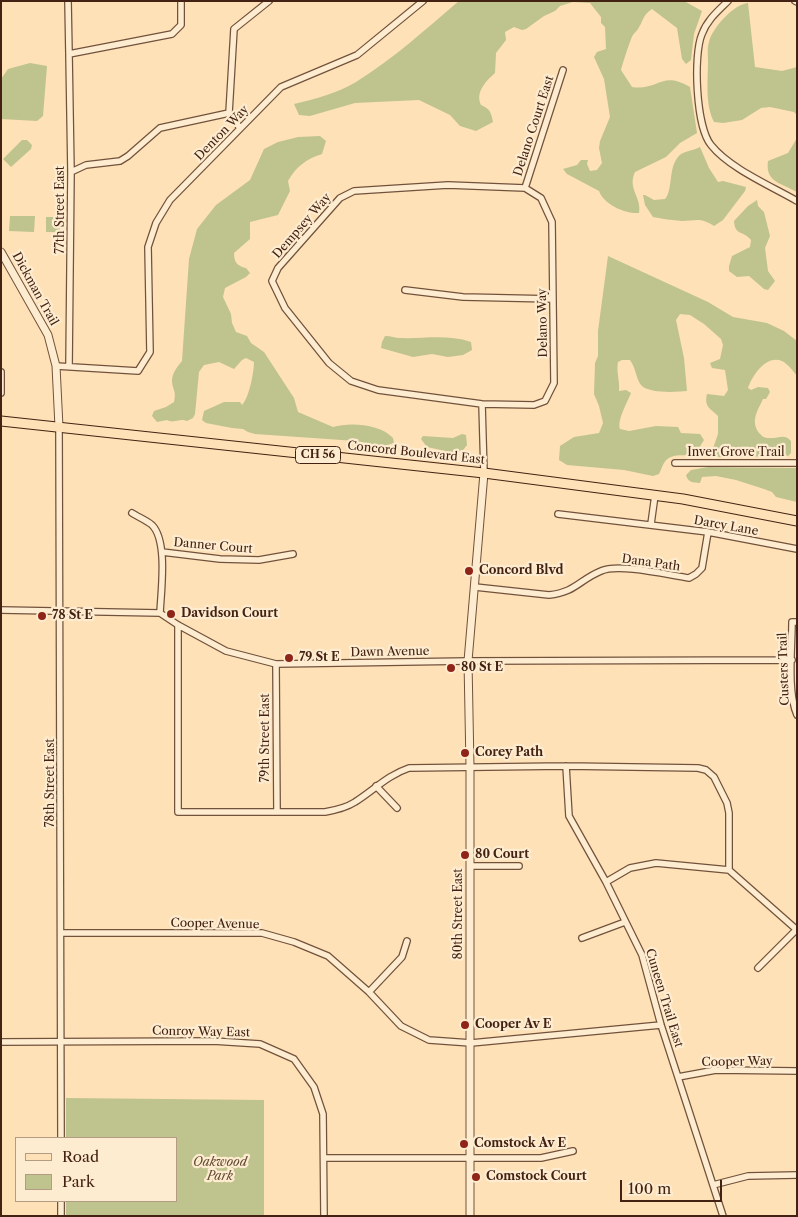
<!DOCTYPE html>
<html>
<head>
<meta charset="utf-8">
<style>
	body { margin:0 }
	#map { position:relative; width:798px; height:1217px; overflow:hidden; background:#fee1b6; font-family:"Libre Caslon Text",serif }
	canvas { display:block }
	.frame { position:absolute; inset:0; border:2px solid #432213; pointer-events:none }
	.legend { position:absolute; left:15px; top:1137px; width:162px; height:65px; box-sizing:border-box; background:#feecd0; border:1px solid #b39b84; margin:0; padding:6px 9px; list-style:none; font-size:15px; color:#432213 }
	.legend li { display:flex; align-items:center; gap:10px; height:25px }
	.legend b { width:25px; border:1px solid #b39b84 }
	.scale { position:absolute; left:620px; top:1180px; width:102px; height:22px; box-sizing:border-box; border:2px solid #432213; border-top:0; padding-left:6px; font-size:15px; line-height:18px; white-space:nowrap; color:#432213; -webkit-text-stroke:4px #feecd0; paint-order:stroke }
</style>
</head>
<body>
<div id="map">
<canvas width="798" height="1217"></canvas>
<div class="frame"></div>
<ul class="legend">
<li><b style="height:6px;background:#fee1b6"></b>Road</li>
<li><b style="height:14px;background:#bfc38e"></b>Park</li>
</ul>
<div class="scale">100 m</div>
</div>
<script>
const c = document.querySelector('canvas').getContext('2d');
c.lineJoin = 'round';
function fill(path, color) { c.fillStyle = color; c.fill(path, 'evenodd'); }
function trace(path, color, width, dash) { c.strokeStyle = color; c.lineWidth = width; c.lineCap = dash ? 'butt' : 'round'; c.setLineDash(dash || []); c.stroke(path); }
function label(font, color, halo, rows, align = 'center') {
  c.font = font + ' "Libre Caslon Text",serif'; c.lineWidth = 4.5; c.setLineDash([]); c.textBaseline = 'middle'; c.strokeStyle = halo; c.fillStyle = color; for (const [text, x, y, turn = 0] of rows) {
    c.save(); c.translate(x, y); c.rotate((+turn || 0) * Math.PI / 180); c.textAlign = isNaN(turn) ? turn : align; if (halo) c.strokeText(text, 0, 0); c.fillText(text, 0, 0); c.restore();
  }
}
fill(new Path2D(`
	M 459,1 L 684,1 L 702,11 L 694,34 L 691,60 L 686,64 L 682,59 L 677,28 L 652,9 C 642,16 644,20 638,29 C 637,31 634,33 633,35 C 631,37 622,66 621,70 L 632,87 C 659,91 661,70 690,87 L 697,133 L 680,143 L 666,157 L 635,172 C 627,189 642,197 639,213 C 626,214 604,205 599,191 L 567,174 L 563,169 L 577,165 L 581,160 L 588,160 L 587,164 L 590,171 L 597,170 L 602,163 L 599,148 L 600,141 L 610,117 L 604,79 L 594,57 L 597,52 L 606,49 L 605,27 L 601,23 L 601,17 L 590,3 L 573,2 L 560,6 L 555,11 L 544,16 L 526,29 L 522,30 L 514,27 L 505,32 L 506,40 L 496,53 L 495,73 C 486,81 475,92 481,105 C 490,109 491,112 493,122 L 476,131 L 460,126 L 450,115 L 419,100 L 355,103 L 310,116 L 299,115 L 294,104 C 316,99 337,93 356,82 C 393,59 426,29 459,1 Z
	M 748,3 L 755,67 L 782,71 L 797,67 L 797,115 L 794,112 L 770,107 L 761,108 L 742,120 L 723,123 L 714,122 C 705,104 708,81 708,61 C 708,55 707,48 709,42 C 712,28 734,4 748,3 Z
	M 30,63 L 47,66 L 43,116 L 37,121 L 1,119 L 1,79 L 8,69 Z
	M 320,136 L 326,141 L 322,154 C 306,159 296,167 288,181 L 290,191 L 278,215 L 250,222 L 250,239 L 234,253 C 234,262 237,266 246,268 L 250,273 L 246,277 L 225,288 L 223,297 L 231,314 L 232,323 L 236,332 L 247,336 L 251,343 L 264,352 L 294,398 L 298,412 L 333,427 C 350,422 380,424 393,438 L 394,443 L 384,446 L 356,441 L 255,434 L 248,432 L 243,429 L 232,428 L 206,423 L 202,420 L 204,411 L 224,402 L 240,402 L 242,405 C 249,398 254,372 254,362 L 246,358 L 242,360 L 234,369 L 219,362 L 204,365 L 199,372 L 195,414 L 193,418 L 187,421 C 179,418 174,424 167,420 L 157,422 L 152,416 L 154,411 L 166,407 L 174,402 C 177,390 172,390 172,380 C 172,373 178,366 182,361 L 189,259 L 197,229 L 216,205 L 250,180 L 264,149 L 278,142 L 298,137 Z
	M 797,138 L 797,192 C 781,183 765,182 768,161 L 788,153 Z
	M 22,140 L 27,140 L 32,145 L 31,149 L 11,167 L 3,159 Z
	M 700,147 L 709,168 L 718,182 L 723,181 L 746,187 L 745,191 L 723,220 L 714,226 C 700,217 696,221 682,221 C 672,220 662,219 653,217 L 645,205 L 643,195 L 645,195 L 654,200 L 665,199 C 674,189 667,165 681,154 C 686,151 695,150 700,147 Z
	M 757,200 L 758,206 L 764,212 L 770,236 L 765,248 L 768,271 L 775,281 L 768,290 L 764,289 L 749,276 L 737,277 L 729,271 L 729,266 L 732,256 L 750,247 L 751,240 C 743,230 735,236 734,221 L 748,206 Z
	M 10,216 L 35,216 L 34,232 L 9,231 Z
	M 46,217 L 60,217 L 60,232 L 46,232 Z
	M 608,256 L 708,302 L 733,317 L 767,323 L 784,331 L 797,341 L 797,376 C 793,371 788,364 782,361 C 766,354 752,376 748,388 L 751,390 L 758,387 L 768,388 L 770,392 L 766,399 L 763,399 C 758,410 750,421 759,433 C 762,436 764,438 769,438 C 778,439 784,433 791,441 L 791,453 L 788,456 L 713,457 L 711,454 L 718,434 L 718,416 C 710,408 704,407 707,394 L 724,396 L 728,390 L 725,370 L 712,368 L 710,363 L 720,359 L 723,345 L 721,339 L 704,324 L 690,315 L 680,314 L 676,320 L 684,358 L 687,391 C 677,392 649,394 641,385 C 636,379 636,368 630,360 L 622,360 L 618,362 C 616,371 620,381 619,391 L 626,390 L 631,393 C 627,403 617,420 620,429 L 629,431 L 656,426 L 678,427 L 681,433 L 700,434 L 704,440 L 694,456 C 685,455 669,453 664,463 C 662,466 661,470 659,474 L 653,476 L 624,470 L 567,465 L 559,460 L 560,446 L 574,437 L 599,433 L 603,423 L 599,406 L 594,394 L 595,363 L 598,356 L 598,331 Z
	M 385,336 C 391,336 395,338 400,338 C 424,339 447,334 471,342 L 472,350 L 463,355 L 448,357 L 432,354 L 413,357 L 381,348 L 382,342 Z
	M 462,434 L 466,435 L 467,445 L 463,450 L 455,453 L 427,447 L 421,439 L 423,436 L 453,438 Z
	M 708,467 L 797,468 L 797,502 L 776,497 L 772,492 L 764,489 L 736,480 L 716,476 L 702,477 L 700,483 C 693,482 688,483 686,475 L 691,470 Z
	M 66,1098 L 264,1100 L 264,1216 L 66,1216 L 66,1201 L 176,1201 L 176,1138 L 66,1138 Z`), '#bfc38e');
const minor = new Path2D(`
	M 68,1 L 69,54 L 172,34 L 181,25 L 181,1
	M 728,1 C 718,11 707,20 702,34 C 693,55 696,127 711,145 C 729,168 771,186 797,201
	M 795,1 L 797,2
	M 69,54 L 71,172 L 69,366
	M 240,128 L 229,113 L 234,29 L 269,1
	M 71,172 L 86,165 L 120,161 L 128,156 L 160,128 L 229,113
	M 448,185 L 525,188 L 541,198 L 552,222 L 554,383 L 545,401 L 534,405 L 482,404 L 378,390 L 351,381 L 329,363 L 285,308 L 272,281 L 278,268 L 340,198 L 354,191 Z
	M 525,188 L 563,70
	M 405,290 L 463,297 L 553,299
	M 56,366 L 138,371 L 150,352 L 148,247 L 156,223 L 170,200 L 281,87 L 357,55 L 423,1
	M 1,372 L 1,393
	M 482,404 L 484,473
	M 59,427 L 61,1138
	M 675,463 L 797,463
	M 132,513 C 138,517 146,520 152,525 C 168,541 161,591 160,613
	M 558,514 L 708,532 L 797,549
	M 651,524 L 655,495
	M 162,552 L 220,559 L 259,560 L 293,554
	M 475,587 L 549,595 C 576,592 579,580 601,571 C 619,563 668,575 689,578 L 696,574 L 702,568 L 708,532
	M 1,610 L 160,613 L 178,625 L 226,651 L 276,664 L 468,661 L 792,660
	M 797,622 L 792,622 C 792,648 787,692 797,715
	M 178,625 L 178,812 L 325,812 C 336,810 346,808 355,802 C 374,790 388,775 409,768 L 566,766 L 698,768 L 706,770 L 714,777 L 727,803 L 729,813 L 729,870
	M 276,664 L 277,812
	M 566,766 L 569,816 L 606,882 L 642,955 L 661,1025 L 723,1216
	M 376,786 L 397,808
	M 471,866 L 519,866
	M 606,882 L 630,868 L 656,863 L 729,870 L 797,930
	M 61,933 L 262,933 L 294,942 L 328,956 L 369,992 L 401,1026 L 429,1040 L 471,1043 L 661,1025
	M 582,938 L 625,922
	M 758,968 L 797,929
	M 369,992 L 402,957 L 407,941
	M 1,1042 L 213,1041 L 260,1044 L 294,1059 L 314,1087 L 323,1114 L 324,1216
	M 678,1077 L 716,1070 L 797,1071
	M 324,1158 L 541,1158 L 573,1151
	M 713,1185 L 748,1176 L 797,1175
	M 61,1201 L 61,1216`);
const tertiary = new Path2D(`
	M 1,252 L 48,335 L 56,366 L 59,427
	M 470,1216 L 470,767 L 468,661 L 484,473`);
const primary = new Path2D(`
	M 1,421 L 484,473 L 683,499 L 797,521`);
trace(minor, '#72523c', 8);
trace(tertiary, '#72523c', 9);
trace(primary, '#432213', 11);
trace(minor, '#feecd0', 5.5);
trace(tertiary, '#feecd0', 7);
trace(primary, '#fee1b6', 9);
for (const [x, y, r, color] of [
	[469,571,5,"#8f2418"],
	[171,614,5,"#8f2418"],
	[42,616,5,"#8f2418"],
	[289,658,5,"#8f2418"],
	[451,668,5,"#8f2418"],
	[465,753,5,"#8f2418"],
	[465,855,5,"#8f2418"],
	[465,1025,5,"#8f2418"],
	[464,1144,5,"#8f2418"],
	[476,1177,5,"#8f2418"]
]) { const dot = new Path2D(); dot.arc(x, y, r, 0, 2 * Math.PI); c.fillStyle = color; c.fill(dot); trace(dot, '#feecd0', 2); }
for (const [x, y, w] of [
	[318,455,45]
]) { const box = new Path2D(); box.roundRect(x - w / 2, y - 8.5, w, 17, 4); c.fillStyle = '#feecd0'; c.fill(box); trace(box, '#432213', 1); }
label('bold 11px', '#432213', null, [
	["CH 56",318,455]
]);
label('12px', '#432213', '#feecd0', [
	["Delano Court East",534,126,-72],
	["Denton Way",222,133,-46],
	["77th Street East",61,210,-90],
	["Dempsey Way",302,226,-49],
	["Dickman Trail",35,289,61],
	["Delano Way",543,323,-91],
	["Concord Boulevard East",416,453,6],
	["Inver Grove Trail",736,453],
	["Darcy Lane",726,526,10],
	["Danner Court",213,546,5],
	["Dana Path",651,563,8],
	["Dawn Avenue",390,652,-1],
	["Custers Trail",784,669,-92],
	["79th Street East",266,738,-90],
	["78th Street East",51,783,-90],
	["80th Street East",459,914,-90],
	["Cooper Avenue",215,924,1],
	["Cuneen Trail East",664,998,73],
	["Conroy Way East",201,1032,1],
	["Cooper Way",737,1062,-1]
]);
label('bold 12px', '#432213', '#feecd0', [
	["Concord Blvd",479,571],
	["Davidson Court",181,614],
	["78 St E",52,616],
	["79 St E",299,658],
	["80 St E",461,668],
	["Corey Path",475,753],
	["80 Court",475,855],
	["Cooper Av E",475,1025],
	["Comstock Av E",474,1144],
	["Comstock Court",486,1177]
], 'left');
label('italic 12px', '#624a32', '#feecd0', [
	["Oakwood",220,1163],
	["Park",220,1177]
]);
</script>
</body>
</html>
